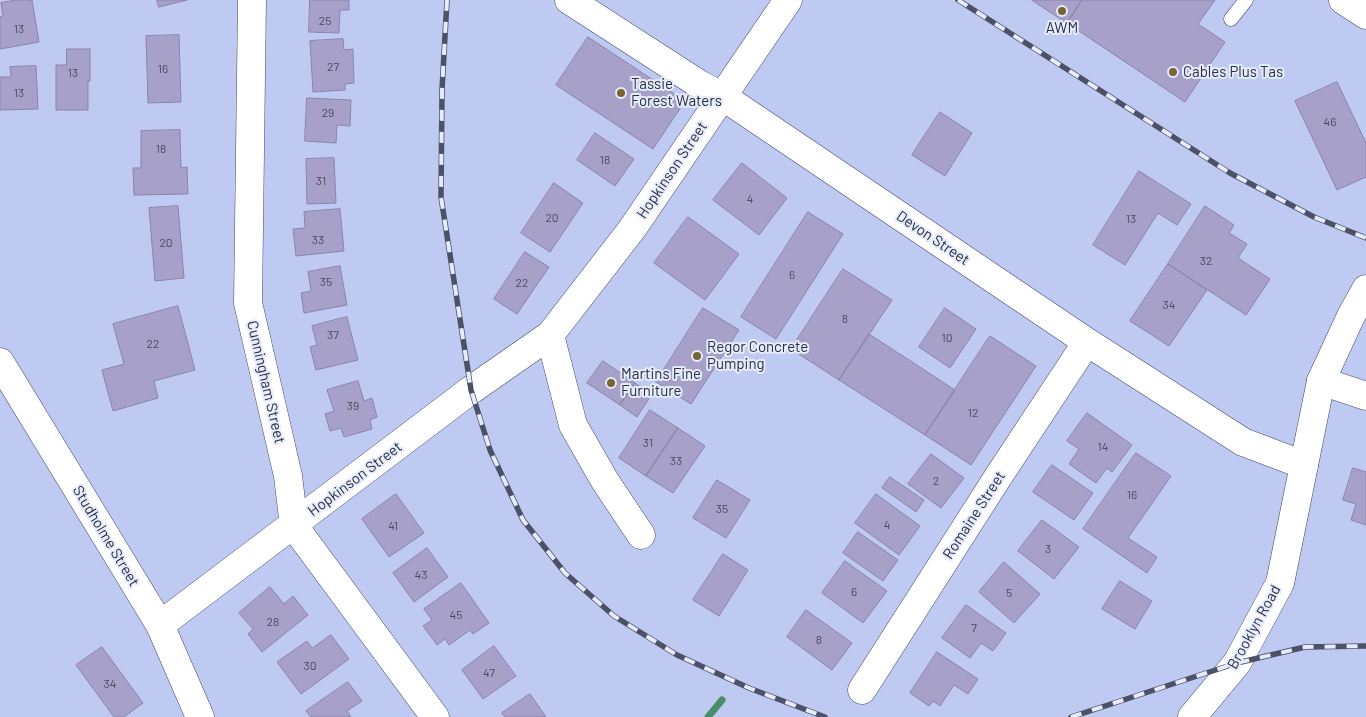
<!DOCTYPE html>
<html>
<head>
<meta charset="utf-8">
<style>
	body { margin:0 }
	canvas { display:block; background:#bfcaf3 }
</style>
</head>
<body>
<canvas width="1366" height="717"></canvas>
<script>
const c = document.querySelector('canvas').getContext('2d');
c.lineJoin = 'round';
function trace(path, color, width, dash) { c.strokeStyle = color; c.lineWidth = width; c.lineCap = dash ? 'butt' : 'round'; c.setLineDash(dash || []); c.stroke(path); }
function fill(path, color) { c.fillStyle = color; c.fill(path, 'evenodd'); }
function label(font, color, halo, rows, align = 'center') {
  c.font = font + ' Barlow,sans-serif'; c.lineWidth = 4; c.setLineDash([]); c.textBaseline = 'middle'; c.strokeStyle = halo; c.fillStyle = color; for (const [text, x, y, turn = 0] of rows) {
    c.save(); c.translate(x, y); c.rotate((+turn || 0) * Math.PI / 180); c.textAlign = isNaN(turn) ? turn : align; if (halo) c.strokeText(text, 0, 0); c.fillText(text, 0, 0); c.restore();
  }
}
trace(new Path2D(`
	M 708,717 L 722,700`), '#4a8f69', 7);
const building = new Path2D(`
	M 16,0 L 32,0 L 39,42 L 0,49 L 0,17 L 3,16 L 1,3 Z
	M 157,0 L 187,0 L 159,7 Z
	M 310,0 L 349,0 L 349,10 L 340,10 L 339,33 L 309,32 Z
	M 1032,0 L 1082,0 L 1067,23 Z
	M 1082,0 L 1215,0 L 1198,24 L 1225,42 L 1185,102 L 1067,23 Z
	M 179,35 L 181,102 L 148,103 L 146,36 Z
	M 588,37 L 685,101 L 653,149 L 556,85 Z
	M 343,39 L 344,50 L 353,49 L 354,83 L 345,84 L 345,90 L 313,92 L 310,41 Z
	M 67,49 L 90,49 L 90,81 L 88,81 L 88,110 L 56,110 L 56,65 L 66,65 Z
	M 36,66 L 38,109 L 0,110 L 0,77 L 11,77 L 10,67 Z
	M 1337,82 L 1366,143 L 1366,177 L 1337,190 L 1295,101 Z
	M 307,98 L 351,100 L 350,126 L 337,125 L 336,143 L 305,141 Z
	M 940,112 L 972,133 L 945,176 L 912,155 Z
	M 180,130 L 181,168 L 187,167 L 188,194 L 134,195 L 133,168 L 141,168 L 141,131 Z
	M 595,133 L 634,159 L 615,186 L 577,160 Z
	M 334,158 L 336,203 L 307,204 L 306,159 Z
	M 742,163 L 787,198 L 759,235 L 713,200 Z
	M 1139,171 L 1191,204 L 1177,225 L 1158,213 L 1125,265 L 1093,245 Z
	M 554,183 L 583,203 L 550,252 L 521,233 Z
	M 178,206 L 184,278 L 155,281 L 149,208 Z
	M 1205,206 L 1234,225 L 1229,233 L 1247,244 L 1238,258 L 1270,279 L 1246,315 L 1168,264 Z
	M 340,209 L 344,251 L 296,256 L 293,229 L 305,228 L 304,212 Z
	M 808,212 L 843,234 L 776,339 L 741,317 Z
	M 688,217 L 739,254 L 705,300 L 654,263 Z
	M 525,252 L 549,267 L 517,314 L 494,299 Z
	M 1168,264 L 1207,290 L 1169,346 L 1130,321 Z
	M 340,266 L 347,305 L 304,313 L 301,293 L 311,291 L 308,272 Z
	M 843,269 L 892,300 L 839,380 L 791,349 Z
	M 178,306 L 195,370 L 154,381 L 158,398 L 113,411 L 102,370 L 124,364 L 113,324 Z
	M 703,308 L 739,330 L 691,404 L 656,382 Z
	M 945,308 L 976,329 L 950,368 L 919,347 Z
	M 347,317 L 358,360 L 316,370 L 310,347 L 317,345 L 312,326 Z
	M 869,334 L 955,390 L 925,435 L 839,380 Z
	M 990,336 L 1036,366 L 971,465 L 925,435 Z
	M 603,361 L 635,383 L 620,405 L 587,383 Z
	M 358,381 L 364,401 L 372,398 L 377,417 L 370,420 L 372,429 L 344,437 L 341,428 L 330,431 L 325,414 L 334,411 L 327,390 Z
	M 635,383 L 652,394 L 637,417 L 620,405 Z
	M 650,410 L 678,428 L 646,476 L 619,458 Z
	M 1087,413 L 1132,445 L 1112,472 L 1107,468 L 1096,483 L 1069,464 L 1079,449 L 1067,441 Z
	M 678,428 L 705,446 L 673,493 L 646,476 Z
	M 1136,453 L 1171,476 L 1128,538 L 1157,557 L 1147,573 L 1083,529 Z
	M 931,454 L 964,478 L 941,508 L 908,484 Z
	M 1052,465 L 1093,493 L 1074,520 L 1033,492 Z
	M 1353,468 L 1366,472 L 1366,525 L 1351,520 L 1356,504 L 1343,500 Z
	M 890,477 L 924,500 L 916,512 L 882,488 Z
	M 717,480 L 750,500 L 726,538 L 693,518 Z
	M 396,494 L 424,533 L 389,557 L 362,519 Z
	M 876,494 L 920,526 L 899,555 L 855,523 Z
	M 1042,520 L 1079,547 L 1054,579 L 1018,551 Z
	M 858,532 L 898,560 L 883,581 L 843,553 Z
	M 427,548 L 448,577 L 414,602 L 393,573 Z
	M 723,554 L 748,570 L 719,616 L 693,600 Z
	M 845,561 L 887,591 L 863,623 L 822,593 Z
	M 1004,562 L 1040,594 L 1014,623 L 979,592 Z
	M 1120,581 L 1152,601 L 1135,629 L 1102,609 Z
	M 461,583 L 489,623 L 473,634 L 470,630 L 449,645 L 445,639 L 437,645 L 423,626 L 432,620 L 424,609 Z
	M 270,587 L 284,604 L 293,596 L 308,615 L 262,652 L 248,634 L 253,629 L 239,613 Z
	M 966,605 L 1006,633 L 993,651 L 981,643 L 970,658 L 942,638 Z
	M 806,610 L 852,643 L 832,670 L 787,637 Z
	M 331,635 L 349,659 L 301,694 L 277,662 L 307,641 L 312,648 Z
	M 494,646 L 516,676 L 483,699 L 462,670 Z
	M 102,647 L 143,703 L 124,717 L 114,717 L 76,665 Z
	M 937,652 L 978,679 L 968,694 L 954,685 L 940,706 L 933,701 L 929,706 L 910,693 Z
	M 348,682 L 362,701 L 347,711 L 351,717 L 311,717 L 306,711 Z
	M 530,694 L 546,717 L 505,717 L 502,713 Z`);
fill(building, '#a7a0c8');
trace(building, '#8b83aa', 1);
const service = new Path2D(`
	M 1231,19 L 1246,0`);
const minor = new Path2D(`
	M 252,0 L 248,303 L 288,476 L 294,526 L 435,717
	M 569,0 L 699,84 L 722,96 L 1087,342 L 1243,442 L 1304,465
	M 550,335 L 573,425 L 605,481 L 641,535
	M 0,362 L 160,625 L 200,717
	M 1321,381 L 1366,396
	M 160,625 L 471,390 L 550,335 L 632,229 L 788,0
	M 862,690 L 998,477 L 1087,342`);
const tertiary = new Path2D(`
	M 1343,0 L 1366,15
	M 1192,717 L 1237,663 L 1280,583 L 1321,381 L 1351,316 L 1366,289`);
trace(service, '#40486a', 15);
trace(minor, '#40486a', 29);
trace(tertiary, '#40486a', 29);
trace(service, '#fff', 14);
trace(minor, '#fff', 28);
trace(tertiary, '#fff', 28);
const rail = new Path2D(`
	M 447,0 L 442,90 L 441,197 L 471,390 L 490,450 L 523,520 L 565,573 L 614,616 L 677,655 L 749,688 L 825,717
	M 958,0 L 1230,173 L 1314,217 L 1366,238
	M 1071,717 L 1237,663 L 1305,647 L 1366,646`);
trace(rail, '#4b5166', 5.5);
trace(rail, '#e7ecfd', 4, [11]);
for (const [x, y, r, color] of [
	[1062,11,5,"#756633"],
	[1173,72,5,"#756633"],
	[621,93,5,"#756633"],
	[697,356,5,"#756633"],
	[611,383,5,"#756633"]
]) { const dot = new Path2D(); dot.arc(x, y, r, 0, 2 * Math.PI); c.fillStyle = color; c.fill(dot); trace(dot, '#e7ecfd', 2); }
label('12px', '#494a60', null, [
	["25",325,21],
	["13",19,29],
	["27",333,67],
	["16",163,69],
	["13",73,73],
	["13",19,93],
	["29",328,113],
	["46",1330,122],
	["18",161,149],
	["18",605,160],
	["31",321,181],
	["4",750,199],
	["20",552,218],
	["13",1131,219],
	["33",318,240],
	["20",166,243],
	["32",1206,261],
	["6",792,275],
	["35",326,282],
	["22",522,283],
	["34",1169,305],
	["8",845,319],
	["37",333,335],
	["10",947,338],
	["22",153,344],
	["39",353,406],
	["12",973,413],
	["31",648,443],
	["14",1103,447],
	["33",676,461],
	["2",936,481],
	["16",1132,495],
	["35",722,509],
	["4",887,525],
	["41",393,526],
	["3",1048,549],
	["43",421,575],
	["6",854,592],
	["5",1009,593],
	["45",456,615],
	["28",273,622],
	["7",974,628],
	["8",819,640],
	["30",310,666],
	["47",489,673],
	["34",110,684]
]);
label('15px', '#2a2e3e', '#e7ecfd', [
	["AWM",1062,28,"center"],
	["Cables Plus Tas",1183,72],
	["Tassie",631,84],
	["Forest Waters",631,101],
	["Regor Concrete",707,347],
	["Pumping",707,364],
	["Martins Fine",621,374],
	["Furniture",621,391]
], 'left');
label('15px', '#2a2e3e', '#e7ecfd', [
	["Hopkinson Street",672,170,-56],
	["Devon Street",933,238,34],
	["Cunningham Street",266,382,77],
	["Hopkinson Street",355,479,-37],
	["Romaine Street",974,515,-57],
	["Studholme Street",106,536,59],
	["Brooklyn Road",1254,627,-61]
]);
</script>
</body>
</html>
